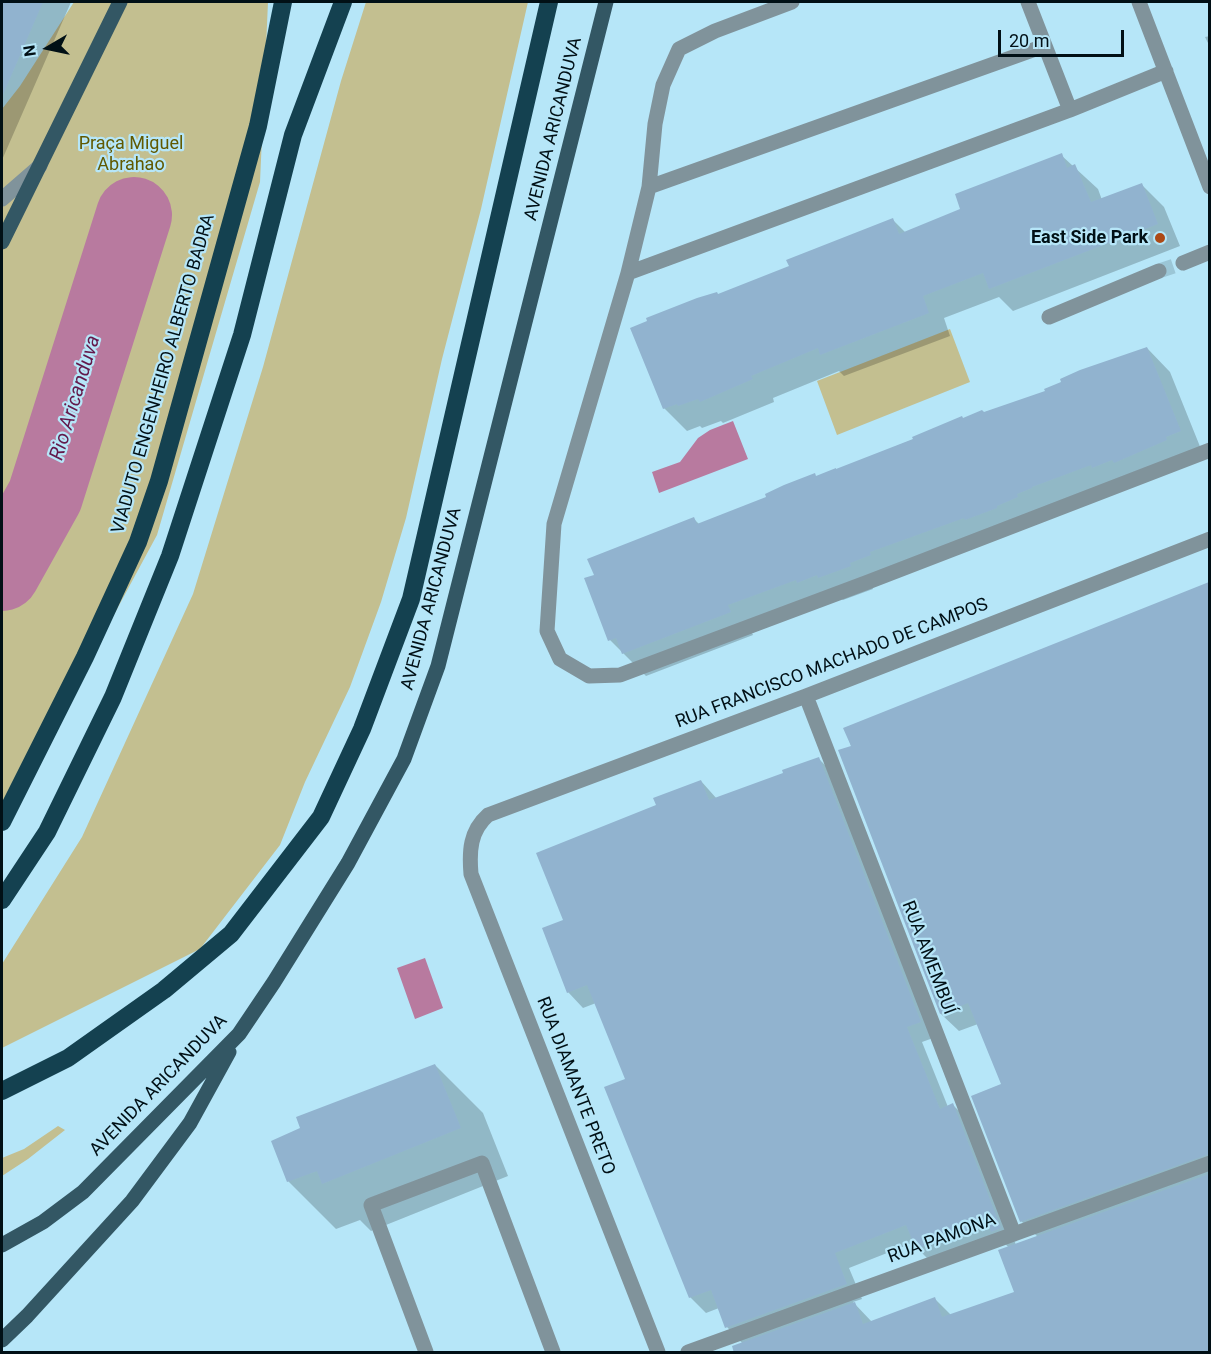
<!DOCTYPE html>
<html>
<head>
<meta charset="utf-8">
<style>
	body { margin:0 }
	#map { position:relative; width:1211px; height:1354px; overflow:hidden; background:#b6e6f8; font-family:Roboto,sans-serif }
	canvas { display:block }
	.frame { position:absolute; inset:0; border:3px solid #011016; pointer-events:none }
	.north { position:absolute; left:18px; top:18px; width:60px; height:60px; -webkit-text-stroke:4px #b6e6f8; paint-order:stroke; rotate:261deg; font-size:16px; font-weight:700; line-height:24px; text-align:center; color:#011016 }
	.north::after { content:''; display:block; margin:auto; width:21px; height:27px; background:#011016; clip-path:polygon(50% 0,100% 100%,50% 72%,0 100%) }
	.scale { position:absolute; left:998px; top:30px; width:126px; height:27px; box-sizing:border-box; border:3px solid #011016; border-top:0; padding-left:8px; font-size:18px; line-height:21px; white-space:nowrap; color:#011016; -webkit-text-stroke:4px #b6e6f8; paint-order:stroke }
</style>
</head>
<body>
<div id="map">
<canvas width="1211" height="1354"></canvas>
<div class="frame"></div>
<div class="north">N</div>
<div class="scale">20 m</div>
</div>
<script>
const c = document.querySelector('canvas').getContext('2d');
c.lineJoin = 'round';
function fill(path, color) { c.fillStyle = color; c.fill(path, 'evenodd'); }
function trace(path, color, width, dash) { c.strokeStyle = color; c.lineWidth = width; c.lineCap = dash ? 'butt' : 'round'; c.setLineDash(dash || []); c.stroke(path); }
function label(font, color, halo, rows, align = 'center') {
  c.font = font + ' Roboto,sans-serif'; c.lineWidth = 4.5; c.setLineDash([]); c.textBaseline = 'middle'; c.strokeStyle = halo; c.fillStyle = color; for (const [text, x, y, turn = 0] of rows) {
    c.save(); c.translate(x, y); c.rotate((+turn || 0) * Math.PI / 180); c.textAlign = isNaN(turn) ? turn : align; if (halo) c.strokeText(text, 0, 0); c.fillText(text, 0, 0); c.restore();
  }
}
fill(new Path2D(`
	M 74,2 L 268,2 L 260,182 L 157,535 L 2,822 L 2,109 L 20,86 Z
	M 366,2 L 528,2 L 481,209 L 442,359 L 406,518 L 381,602 L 350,687 L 305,782 L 280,845 L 200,949 L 2,1048 L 2,964 L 82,837 L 193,594 L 263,367 L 341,81 Z
	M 950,329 L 970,382 L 837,435 L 817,381 Z
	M 58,1126 L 65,1130 L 28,1159 L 2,1176 L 2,1158 L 24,1149 Z`), '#c3bf90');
fill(new Path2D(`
	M 733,421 L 748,459 L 659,493 L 652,472 L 680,462 L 698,438 L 710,430 Z
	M 425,958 L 443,1008 L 415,1019 L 397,968 Z`), '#b87a9f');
fill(new Path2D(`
	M 2,2 L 71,2 L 2,160 Z
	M 1210,36 L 1210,47 L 1205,37 Z
	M 1061,155 L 1098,189 L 1102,200 L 1142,185 L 1164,207 L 1180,246 L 1013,311 L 999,297 L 944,318 L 950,336 L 844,376 L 839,371 L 773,398 L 774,402 L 723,423 L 721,421 L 702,428 L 700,426 L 687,431 L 664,408 L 719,296 L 791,267 L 893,220 L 906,233 L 962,210 Z
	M 1147,348 L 1170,372 L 1203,454 L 872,586 L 873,589 L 843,600 L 840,598 L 750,629 L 753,635 L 646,676 L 610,640 L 596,576 L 694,519 L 700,525 L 964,419 L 1047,392 Z
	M 1210,584 L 1210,1352 L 736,1352 L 743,1344 L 727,1327 L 719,1308 L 706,1313 L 690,1297 L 627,1080 L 596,1003 L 583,1008 L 568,992 L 565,921 L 658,806 L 701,781 L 717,799 L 785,774 L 819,759 L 834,774 L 936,1037 L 922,1042 L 948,1107 L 953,1105 L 968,1120 L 1016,1245 L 1038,1237 L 1021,1221 L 1003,1085 L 978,1024 L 959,1031 L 941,1014 L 845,728 ZM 1001,1239 L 1009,1248 L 1016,1292 L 951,1315 L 935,1299 L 872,1322 L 853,1302 L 862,1299 L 849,1268 L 915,1242 L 917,1248 L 933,1264 Z
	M 435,1065 L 483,1113 L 508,1176 L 371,1231 L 360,1220 L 336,1229 L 288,1181 Z`), '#0003');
trace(new Path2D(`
	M 2,573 L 45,496 L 134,215`), '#b87a9f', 76);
fill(new Path2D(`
	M 2,2 L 43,2 L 2,97 Z
	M 1062,153 L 1067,168 L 1075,164 L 1091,202 L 1142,183 L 1158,224 L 989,289 L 983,273 L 923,296 L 929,313 L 820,355 L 818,348 L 751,376 L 753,379 L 700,402 L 698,399 L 678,406 L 677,404 L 663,409 L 630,328 L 647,321 L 646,318 L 697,298 L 717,292 L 718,294 L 789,266 L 786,260 L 893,218 L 899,234 L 960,209 L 955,194 Z
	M 1147,347 L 1181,431 L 1166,437 L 1167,440 L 1114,463 L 1112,460 L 1092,468 L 1091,465 L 1032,487 L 1032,488 L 1017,494 L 1018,497 L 997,506 L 997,508 L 965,520 L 964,518 L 870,552 L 871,555 L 850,563 L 851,566 L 818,578 L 817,575 L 797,583 L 796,580 L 728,605 L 731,612 L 622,654 L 616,638 L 608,641 L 584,578 L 594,575 L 587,559 L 694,517 L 697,524 L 766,497 L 765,494 L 784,485 L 815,473 L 816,476 L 836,468 L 836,469 L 913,439 L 912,437 L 962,416 L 963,418 L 982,410 L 984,412 L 1045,391 L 1044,389 L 1061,382 L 1060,379 L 1080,370 Z
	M 1209,582 L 1209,1154 L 1020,1222 L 971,1096 L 1001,1084 L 968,1003 L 940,1014 L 838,750 L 851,746 L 843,728 Z
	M 819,757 L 921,1022 L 907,1027 L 940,1109 L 953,1103 L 1001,1228 L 991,1232 L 988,1223 L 916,1249 L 906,1225 L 835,1253 L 847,1284 L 725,1328 L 711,1290 L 689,1298 L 604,1087 L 625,1079 L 587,985 L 567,993 L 542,928 L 563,920 L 536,853 L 656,805 L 653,798 L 701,780 L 709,800 L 783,773 L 782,770 Z
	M 435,1064 L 461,1128 L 322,1184 L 317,1171 L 287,1182 L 271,1141 L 300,1128 L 296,1117 Z
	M 1209,1174 L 1209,1353 L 734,1353 L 732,1346 L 855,1302 L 863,1324 L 935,1297 L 942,1317 L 1014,1292 L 998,1250 Z`), '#91b3cf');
trace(new Path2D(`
	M 1159,271 L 1183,263`), '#9bc6d6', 15, [15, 8]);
trace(new Path2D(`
	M 1028,2 L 1070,110
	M 1139,2 L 1210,187
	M 1166,71 L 1070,110 L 628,273 L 554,524 L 547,631 L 560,659 L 589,676 L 620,675 L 868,582 L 1210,450
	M 649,187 L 1044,46
	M 2,199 L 40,166
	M 1183,263 L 1210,252
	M 628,273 L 649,187 L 655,124 L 663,85 L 679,49 L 715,31 L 792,2
	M 1049,317 L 1159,271
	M 806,696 L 1014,1234
	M 426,1352 L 371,1205 L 482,1163 L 553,1352
	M 658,1352 L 471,874 C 469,851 470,831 488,815 L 806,696 L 1210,539
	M 688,1352 L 1210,1163`), '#80939b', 15);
trace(new Path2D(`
	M 2,242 L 120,2
	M 2,1245 L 43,1222 L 83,1192 L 239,1034 L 274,982 L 348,863 L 404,759 L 438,666 L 606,2
	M 2,1340 L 27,1316 L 132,1201 L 190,1123 L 229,1052`), '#335764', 15);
trace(new Path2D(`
	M 2,822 L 85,657 L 138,542 L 159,481 L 258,126 L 283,2
	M 2,900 L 47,832 L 113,697 L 170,556 L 242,335 L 293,135 L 343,2
	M 2,1091 L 68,1058 L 164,990 L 231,934 L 321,817 L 362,729 L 411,599 L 549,2`), '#144150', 18);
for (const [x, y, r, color] of [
	[1160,238,6,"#ad4915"]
]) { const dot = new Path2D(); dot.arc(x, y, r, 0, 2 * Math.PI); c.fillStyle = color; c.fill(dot); trace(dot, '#b6e6f8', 2); }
label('18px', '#011016', '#b6e6f8', [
	["AVENIDA ARICANDUVA",554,129,-76],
	["VIADUTO ENGENHEIRO ALBERTO BADRA",164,374,-74],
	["AVENIDA ARICANDUVA",432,599,-75],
	["RUA FRANCISCO MACHADO DE CAMPOS",832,664,-21],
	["RUA AMEMBUÍ",928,958,69],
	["AVENIDA ARICANDUVA",159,1086,-46],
	["RUA DIAMANTE PRETO",575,1086,69],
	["RUA PAMONA",942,1239,-20]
]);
label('18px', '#615900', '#b6e6f8', [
	["Praça Miguel",131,144],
	["Abrahao",131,165]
]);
label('bold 18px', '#011016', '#b6e6f8', [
	["East Side Park",1148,238]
], 'right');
label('italic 20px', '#63194b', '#b6e6f8', [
	["Rio Aricanduva",76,398,-73]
]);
</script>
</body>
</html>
